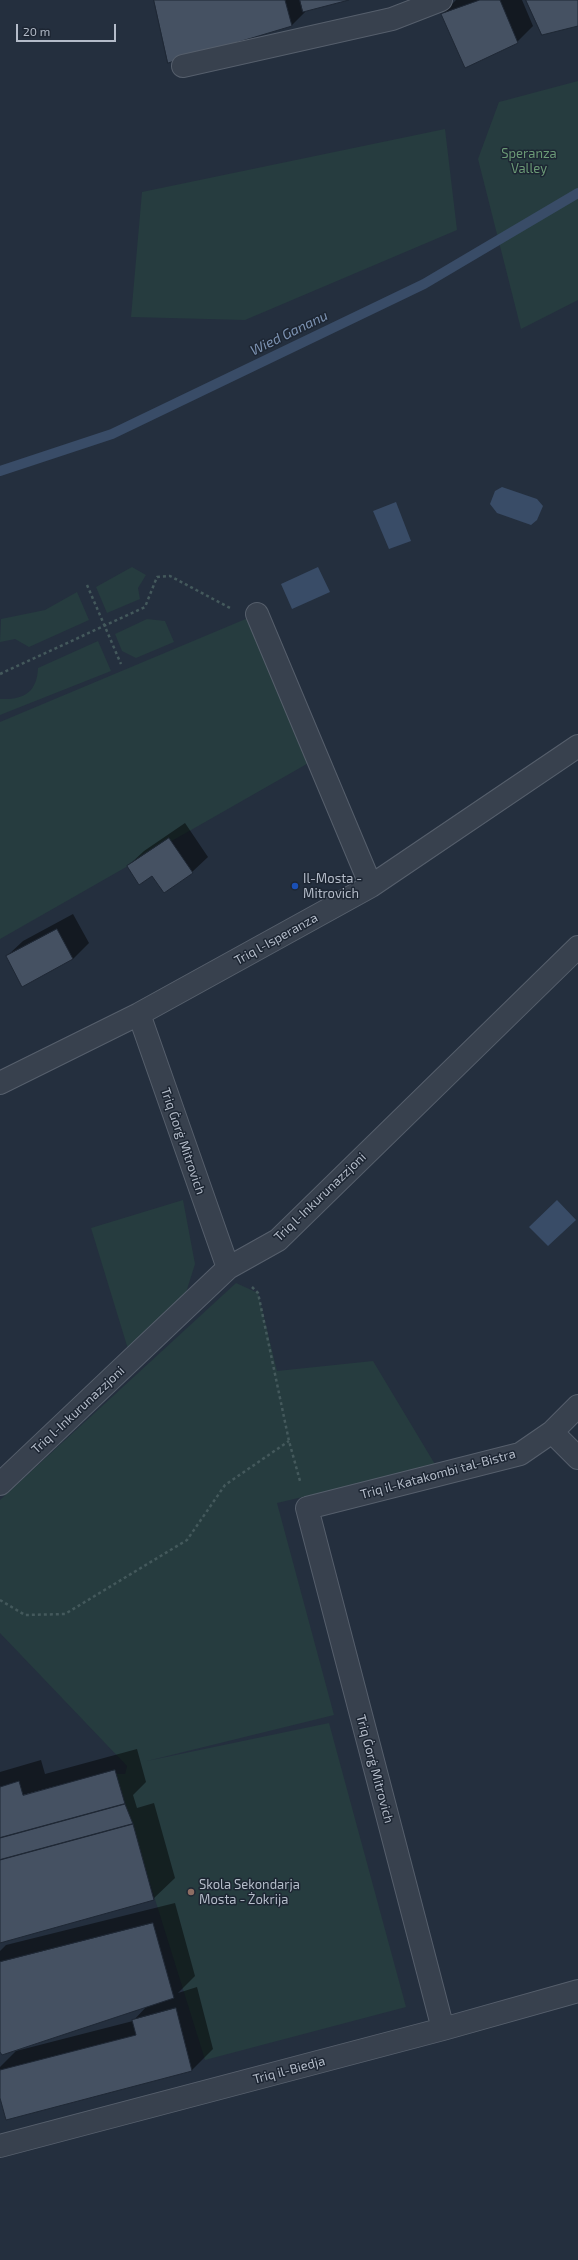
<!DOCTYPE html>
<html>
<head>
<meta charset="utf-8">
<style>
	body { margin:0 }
	#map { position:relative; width:578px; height:2260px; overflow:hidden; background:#242f3e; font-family:"Exo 2",sans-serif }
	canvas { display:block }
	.scale { position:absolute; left:16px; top:24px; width:100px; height:18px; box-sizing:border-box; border:2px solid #b4bcc9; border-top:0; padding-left:5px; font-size:12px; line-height:14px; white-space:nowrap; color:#b4bcc9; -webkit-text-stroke:3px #1d2633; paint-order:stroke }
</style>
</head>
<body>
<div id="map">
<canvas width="578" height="2260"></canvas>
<div class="scale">20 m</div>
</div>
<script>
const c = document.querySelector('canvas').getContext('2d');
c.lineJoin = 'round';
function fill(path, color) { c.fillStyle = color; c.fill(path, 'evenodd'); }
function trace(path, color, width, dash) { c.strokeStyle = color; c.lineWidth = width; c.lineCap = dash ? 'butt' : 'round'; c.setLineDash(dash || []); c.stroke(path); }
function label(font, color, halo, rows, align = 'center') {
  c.font = font + ' "Exo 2",sans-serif'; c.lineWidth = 3; c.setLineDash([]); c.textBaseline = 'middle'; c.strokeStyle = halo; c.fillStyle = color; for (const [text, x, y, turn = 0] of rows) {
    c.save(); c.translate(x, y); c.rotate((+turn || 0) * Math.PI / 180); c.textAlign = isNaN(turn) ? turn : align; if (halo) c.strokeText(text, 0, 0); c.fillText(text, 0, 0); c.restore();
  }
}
fill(new Path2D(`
	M 578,81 L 578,300 L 521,329 L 478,159 L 499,102 Z
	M 445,129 L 457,230 L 245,320 L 131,317 L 142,192 Z
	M 132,567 L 146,575 L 138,588 L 140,599 L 107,613 L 96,587 Z
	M 77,592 L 89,620 L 29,647 L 15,639 L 0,642 L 1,619 L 45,610 Z
	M 248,618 L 312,761 L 0,939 L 0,722 Z
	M 147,619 L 165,621 L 174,642 L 136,658 L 122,651 L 115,634 Z
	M 98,641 L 111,671 L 0,715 L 0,699 C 23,700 37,693 38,668 Z
	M 183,1200 L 195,1264 L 184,1299 L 128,1349 L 91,1228 Z
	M 236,1283 L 258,1293 L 277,1371 L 373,1361 L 436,1466 L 277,1503 L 334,1715 L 147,1761 L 329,1723 L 406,2007 L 205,2060 L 116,1774 L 125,1774 L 127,1766 L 0,1633 L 0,1500 Z`), '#263c3f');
fill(new Path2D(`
	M 502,487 L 537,499 L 543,506 L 537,520 L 531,525 L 497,513 L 490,504 L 495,491 Z
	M 396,502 L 411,541 L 389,549 L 373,511 Z
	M 318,567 L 330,592 L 292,609 L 281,584 Z
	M 557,1200 L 576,1220 L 548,1246 L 529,1227 Z`), '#394c67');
fill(new Path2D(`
	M 155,0 L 345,0 L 307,10 L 292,25 L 169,62 Z
	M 456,0 L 522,0 L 533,26 L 517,42 L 442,14 Z
	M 185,823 L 208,857 L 192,872 L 152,875 L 128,866 L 144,851 Z
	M 73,914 L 89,943 L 73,959 L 23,985 L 7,956 L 23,941 Z
	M 137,1749 L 146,1782 L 133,1795 L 137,1808 L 154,1803 L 175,1878 L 153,1899 L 0,1939 L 0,1772 L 41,1760 L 45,1774 Z
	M 175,1903 L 195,1976 L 178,1993 L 197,1987 L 213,2049 L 192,2070 L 7,2119 L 0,2094 L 0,2067 L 16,2051 L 133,2021 L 147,2006 L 0,2051 L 0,1951 L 6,1945 Z`), '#0007');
trace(new Path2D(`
	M 0,471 L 112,434 L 424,284 L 578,193`), '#394c67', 10);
const building = new Path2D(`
	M 154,0 L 285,0 L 292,26 L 168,63 Z
	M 300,0 L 349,0 L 303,12 Z
	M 480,0 L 500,0 L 518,43 L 465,68 L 441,14 Z
	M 526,0 L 578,0 L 578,26 L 542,35 Z
	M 169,838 L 193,873 L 164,893 L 152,876 L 139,885 L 127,866 Z
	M 57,929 L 73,959 L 22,987 L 6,956 Z
	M 115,1770 L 125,1804 L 0,1838 L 0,1787 L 19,1781 L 23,1795 Z
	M 125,1804 L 133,1824 L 0,1860 L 0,1838 Z
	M 133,1824 L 154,1900 L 0,1943 L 0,1860 Z
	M 153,1923 L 174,1998 L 2,2055 L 0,2052 L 0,1962 Z
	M 176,2008 L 192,2071 L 6,2120 L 0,2098 L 0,2070 L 136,2035 L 132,2020 Z`);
fill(building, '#455162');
trace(building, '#1f2835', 1);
const minor = new Path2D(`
	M 183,66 L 392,19 L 441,0
	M 257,614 L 371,886
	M 139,1014 L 228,1268
	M 0,1083 L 139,1014 L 371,886 L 578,746
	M 552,1432 L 578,1458
	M 0,1484 L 228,1268 L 278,1240 L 578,947
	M 443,2029 L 307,1508 L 520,1454 L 552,1432 L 578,1406
	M 0,2146 L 443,2029 L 578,1991`);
trace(minor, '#565f6c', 24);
trace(new Path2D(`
	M 87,585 L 121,664
	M 0,674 L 145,607 L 157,577 L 170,576 L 230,608
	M 252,1287 L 258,1293 L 289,1441 L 300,1481
	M 0,1600 L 25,1615 L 65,1614 L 187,1540 L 225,1485 L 289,1441`), '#44595c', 2.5, [3, 3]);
trace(minor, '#38414e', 22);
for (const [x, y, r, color] of [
	[295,886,4,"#1a4fb4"],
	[191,1892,4,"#8d6e63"]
]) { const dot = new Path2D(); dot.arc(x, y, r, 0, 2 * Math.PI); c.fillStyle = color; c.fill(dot); trace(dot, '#1d2633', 1.5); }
label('13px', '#6b9a76', '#1d2633', [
	["Speranza",529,154],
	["Valley",529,169]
]);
label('13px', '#b4bcc9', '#1d2633', [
	["Il-Mosta -",303,879],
	["Mitrovich",303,894],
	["Skola Sekondarja",199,1885],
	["Mosta - Żokrija",199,1900]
], 'left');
label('13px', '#b4bcc9', '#1d2633', [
	["Triq l-Isperanza",276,939,-29],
	["Triq Ġorġ Mitrovich",183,1141,71],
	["Triq l-Inkurunazzjoni",320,1197,-44],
	["Triq l-Inkurunazzjoni",78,1410,-43],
	["Triq il-Katakombi tal-Bistra",438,1474,-15],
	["Triq Ġorġ Mitrovich",375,1769,75],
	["Triq il-Biedja",289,2070,-15]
]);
label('italic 14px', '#7c92b1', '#1d2633', [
	["Wied Gananu",289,333,-26]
]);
</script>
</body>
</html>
